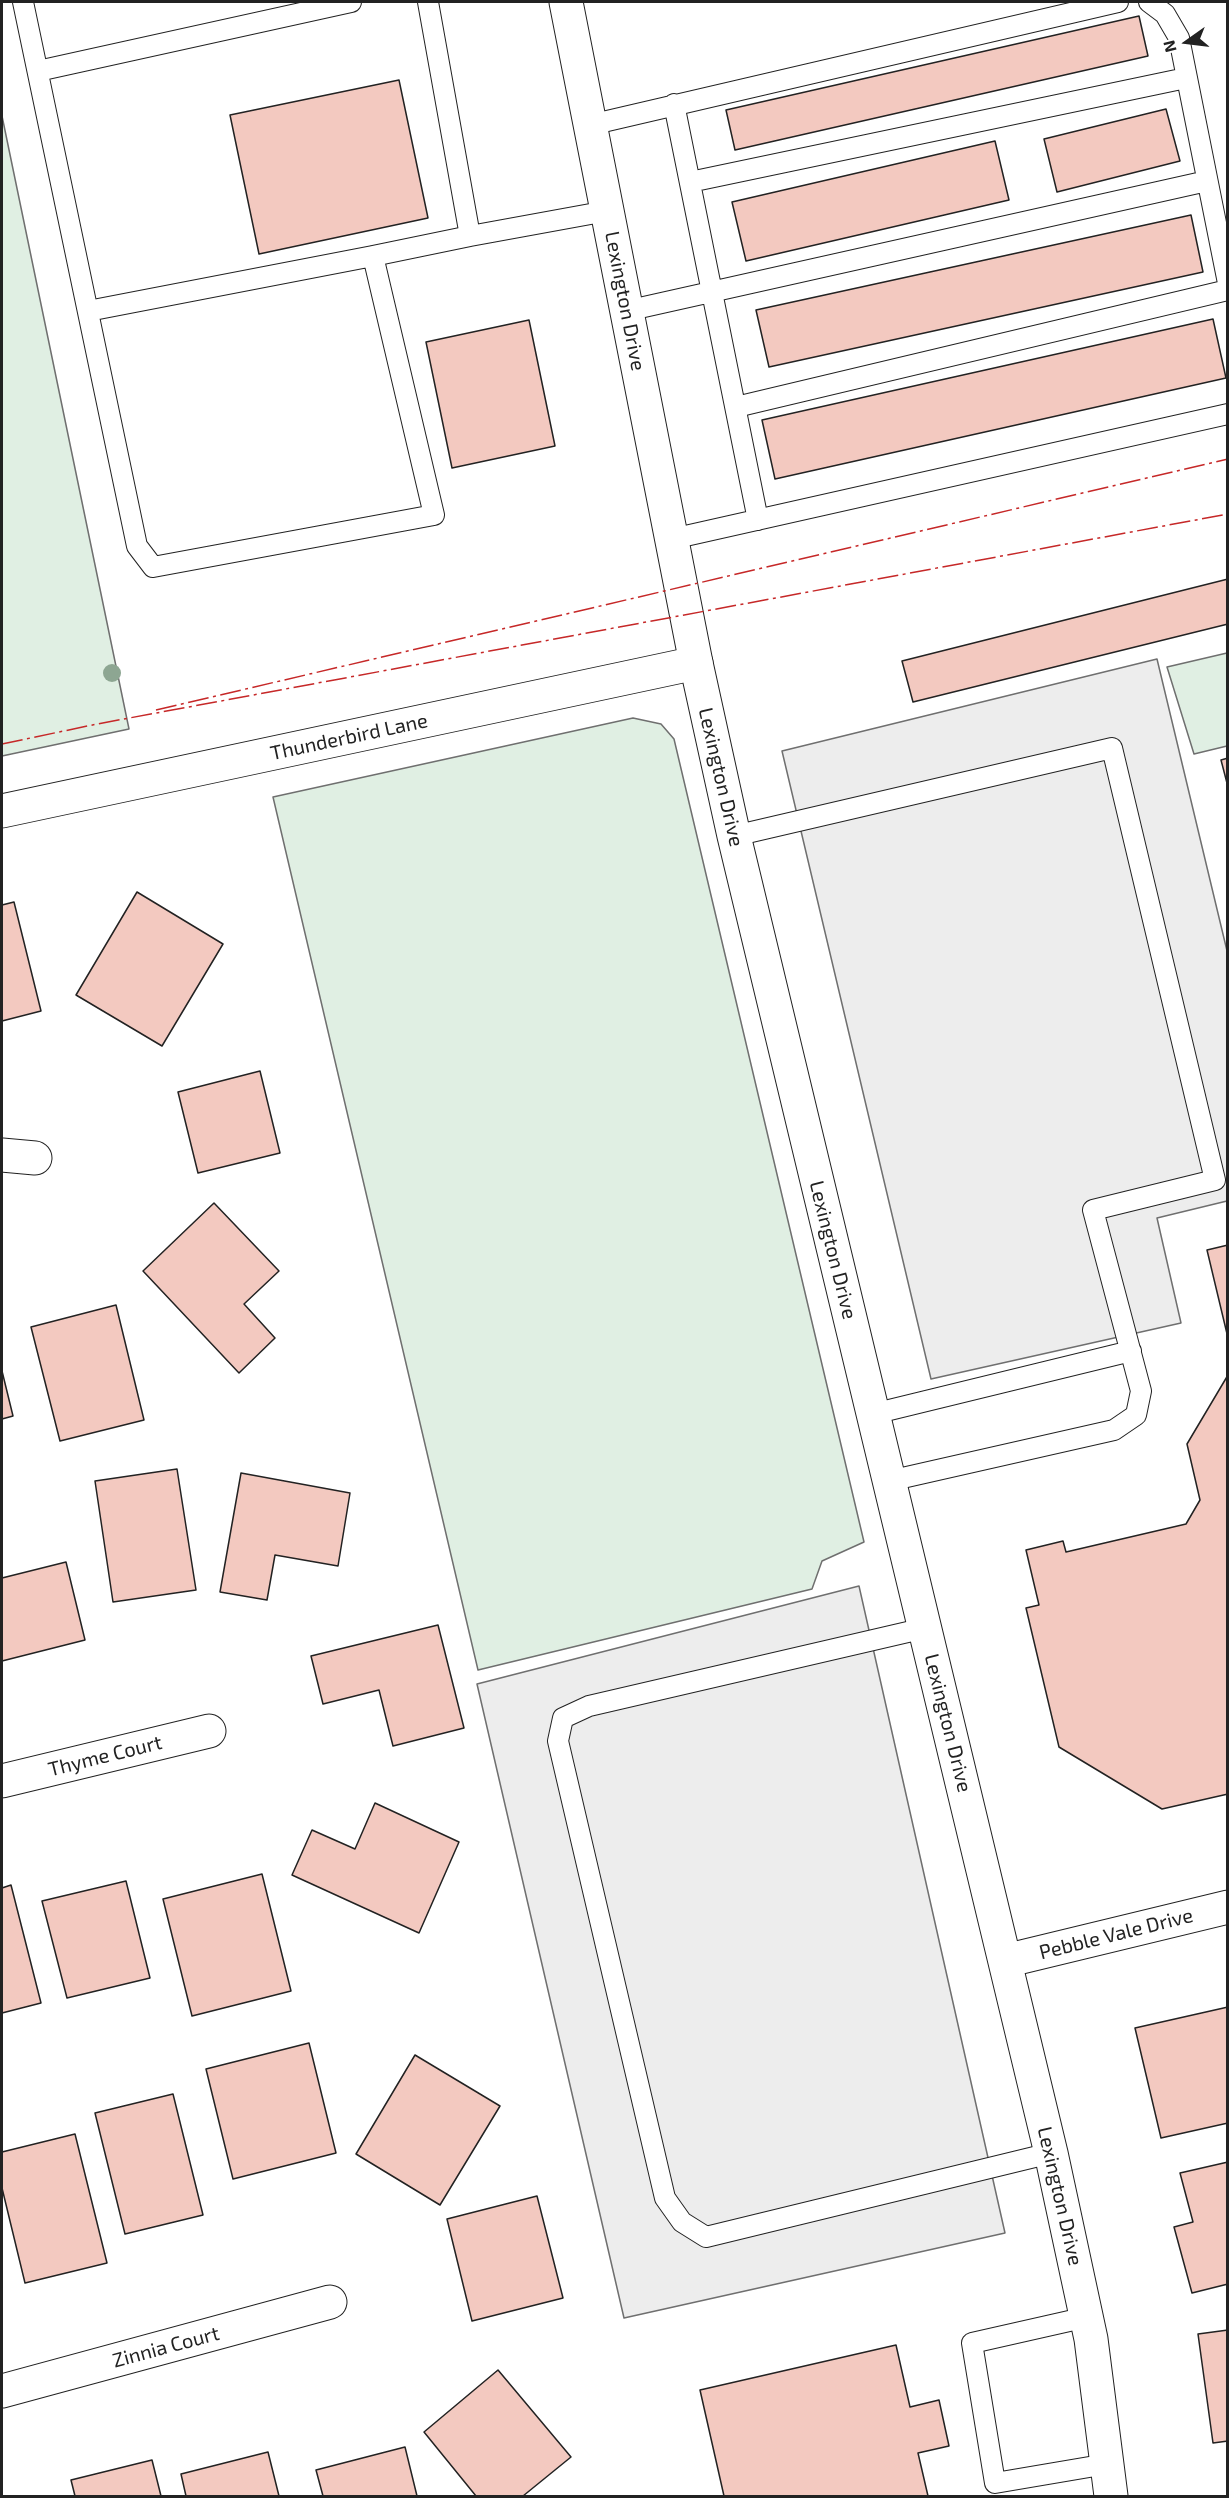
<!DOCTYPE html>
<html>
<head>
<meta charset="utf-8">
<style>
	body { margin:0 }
	#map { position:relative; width:1229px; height:2498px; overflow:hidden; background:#fff; font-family:"Exo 2",sans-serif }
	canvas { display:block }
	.frame { position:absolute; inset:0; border:3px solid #222; pointer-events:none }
	.north { position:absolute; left:1157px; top:12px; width:60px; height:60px; -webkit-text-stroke:4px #fff; paint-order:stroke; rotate:256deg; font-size:16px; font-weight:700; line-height:24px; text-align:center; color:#222 }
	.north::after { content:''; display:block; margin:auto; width:21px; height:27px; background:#222; clip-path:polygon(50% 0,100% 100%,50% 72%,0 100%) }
</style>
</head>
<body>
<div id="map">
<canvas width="1229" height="2498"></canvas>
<div class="frame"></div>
<div class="north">N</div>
</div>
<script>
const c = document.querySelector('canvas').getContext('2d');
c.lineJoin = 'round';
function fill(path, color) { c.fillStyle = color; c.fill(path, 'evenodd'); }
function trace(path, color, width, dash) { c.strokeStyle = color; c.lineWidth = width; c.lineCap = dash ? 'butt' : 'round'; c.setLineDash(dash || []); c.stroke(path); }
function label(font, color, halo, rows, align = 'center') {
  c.font = font + ' "Exo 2",sans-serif'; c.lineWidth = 4.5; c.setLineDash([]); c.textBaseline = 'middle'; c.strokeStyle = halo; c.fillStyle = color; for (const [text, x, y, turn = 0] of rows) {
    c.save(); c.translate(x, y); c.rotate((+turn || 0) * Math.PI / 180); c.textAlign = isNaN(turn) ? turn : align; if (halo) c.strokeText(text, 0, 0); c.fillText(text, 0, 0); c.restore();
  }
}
const green = new Path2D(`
	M 2,116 L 129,729 L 2,756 Z
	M 1227,653 L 1227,746 L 1194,754 L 1167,667 Z
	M 633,718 L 661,724 L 674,739 L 864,1542 L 822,1561 L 812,1589 L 478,1670 L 273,797 Z`);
fill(green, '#e0efe3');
trace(green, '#6f6f6f', 1.5);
const parking = new Path2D(`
	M 1157,659 L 1228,955 L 1227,1201 L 1157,1218 L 1181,1323 L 931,1379 L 782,751 Z
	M 859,1586 L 1005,2233 L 624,2318 L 477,1684 Z`);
fill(parking, '#ededed');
trace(parking, '#6f6f6f', 1.5);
const building = new Path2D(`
	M 1139,16 L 1148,56 L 735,150 L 726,110 Z
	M 399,80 L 428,218 L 259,254 L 230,115 Z
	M 1166,109 L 1180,161 L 1057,192 L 1044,139 Z
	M 995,141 L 1009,200 L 746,261 L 732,202 Z
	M 1191,215 L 1203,272 L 769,367 L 756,310 Z
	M 1213,319 L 1226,378 L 775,479 L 762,420 Z
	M 529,320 L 555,446 L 452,468 L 426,342 Z
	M 1228,579 L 1228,624 L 913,702 L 902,661 Z
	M 1228,758 L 1228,787 L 1221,760 Z
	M 137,892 L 223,944 L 162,1046 L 76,995 Z
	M 14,902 L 41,1011 L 2,1021 L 2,905 Z
	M 260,1071 L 280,1153 L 198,1173 L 178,1092 Z
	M 214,1203 L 279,1271 L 244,1304 L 275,1338 L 239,1373 L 143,1271 Z
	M 1228,1245 L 1228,1338 L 1207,1250 Z
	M 116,1305 L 144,1420 L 60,1441 L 31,1327 Z
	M 2,1371 L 13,1416 L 2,1419 Z
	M 1228,1375 L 1228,1794 L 1162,1809 L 1059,1747 L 1026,1608 L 1039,1605 L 1026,1550 L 1063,1541 L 1066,1552 L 1186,1524 L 1200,1500 L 1187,1444 Z
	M 177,1469 L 196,1590 L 113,1602 L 95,1481 Z
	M 241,1473 L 350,1493 L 338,1566 L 275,1555 L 267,1600 L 220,1592 Z
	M 66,1562 L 85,1640 L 2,1661 L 2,1578 Z
	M 438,1625 L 464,1728 L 393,1746 L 379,1690 L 323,1704 L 311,1656 Z
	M 375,1803 L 459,1842 L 419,1933 L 292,1875 L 312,1830 L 355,1849 Z
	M 262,1874 L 291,1991 L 192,2016 L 163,1899 Z
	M 126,1881 L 150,1978 L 67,1998 L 42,1901 Z
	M 11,1885 L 41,2003 L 2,2013 L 2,1888 Z
	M 1228,2007 L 1228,2123 L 1161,2138 L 1135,2028 Z
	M 309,2043 L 336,2153 L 233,2179 L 206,2069 Z
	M 415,2055 L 500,2106 L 440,2205 L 356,2154 Z
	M 173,2094 L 203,2215 L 125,2234 L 95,2113 Z
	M 75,2134 L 107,2263 L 25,2283 L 2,2188 L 2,2152 Z
	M 1228,2162 L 1228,2284 L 1192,2293 L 1174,2227 L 1193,2222 L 1180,2173 Z
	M 537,2196 L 563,2298 L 472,2321 L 447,2219 Z
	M 1228,2330 L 1228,2441 L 1213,2443 L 1198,2334 Z
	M 896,2345 L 910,2407 L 939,2400 L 949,2446 L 918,2453 L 928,2496 L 724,2496 L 700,2390 Z
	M 498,2370 L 571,2457 L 523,2496 L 476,2496 L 424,2432 Z
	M 405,2447 L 417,2496 L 323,2496 L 316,2470 Z
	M 268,2452 L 279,2496 L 186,2496 L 181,2474 Z
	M 152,2460 L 161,2496 L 75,2496 L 71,2480 Z`);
fill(building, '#f3c9c0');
trace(building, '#222', 1.5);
const lane = new Path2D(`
	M 23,2 L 137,546 L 153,567 L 434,515 L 373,256 L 470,236 L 607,211
	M 428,2 L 470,236
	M 1149,2 L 1165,14 L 1179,38 L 1228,283
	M 38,71 L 351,2
	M 674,104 L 758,520
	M 590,125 L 1118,2
	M 690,182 L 1186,78
	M 88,311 L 373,256
	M 626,311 L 1207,181
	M 736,407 L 1228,290
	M 672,539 L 1228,414
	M 734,836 L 1112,748 L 1215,1180 L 1093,1210 L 1141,1391 L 1136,1415 L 1114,1430 L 889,1481
	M 873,1414 L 1131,1351
	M 925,1628 L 589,1706 L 563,1718 L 558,1741 L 665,2198 L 682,2222 L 706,2237 L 1051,2153
	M 1087,2317 L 972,2343 L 995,2483 L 1107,2464`);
const street = new Path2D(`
	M 2,811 L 696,663
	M 2,1155 L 35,1158
	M 2,1781 L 209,1731
	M 2,2391 L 330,2302`);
const secondary = new Path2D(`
	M 566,2 L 696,663 L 734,836 L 1051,2153 L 1091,2339 L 1111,2496
	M 1005,1961 L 1228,1907`);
trace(lane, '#222', 22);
trace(street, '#222', 35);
trace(secondary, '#222', 35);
trace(lane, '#fff', 20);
trace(street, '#fff', 33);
trace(secondary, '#fff', 33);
trace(new Path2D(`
	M 156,710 L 1228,459
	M 2,744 L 97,724 L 1228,514`), '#c62828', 1.5, [21, 4.5, 3, 4.5]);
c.fillStyle = '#8da692';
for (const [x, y] of [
	[112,673]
]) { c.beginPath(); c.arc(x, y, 9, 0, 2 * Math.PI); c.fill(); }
label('20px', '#222', '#fff', [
	["Lexington Drive",625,301,79],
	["Thunderbird Lane",349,737,-12],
	["Lexington Drive",721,777,77],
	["Lexington Drive",833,1250,76],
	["Lexington Drive",948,1723,76],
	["Thyme Court",105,1756,-14],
	["Pebble Vale Drive",1116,1934,-14],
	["Lexington Drive",1060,2196,77],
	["Zinnia Court",166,2347,-15]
]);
</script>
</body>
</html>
